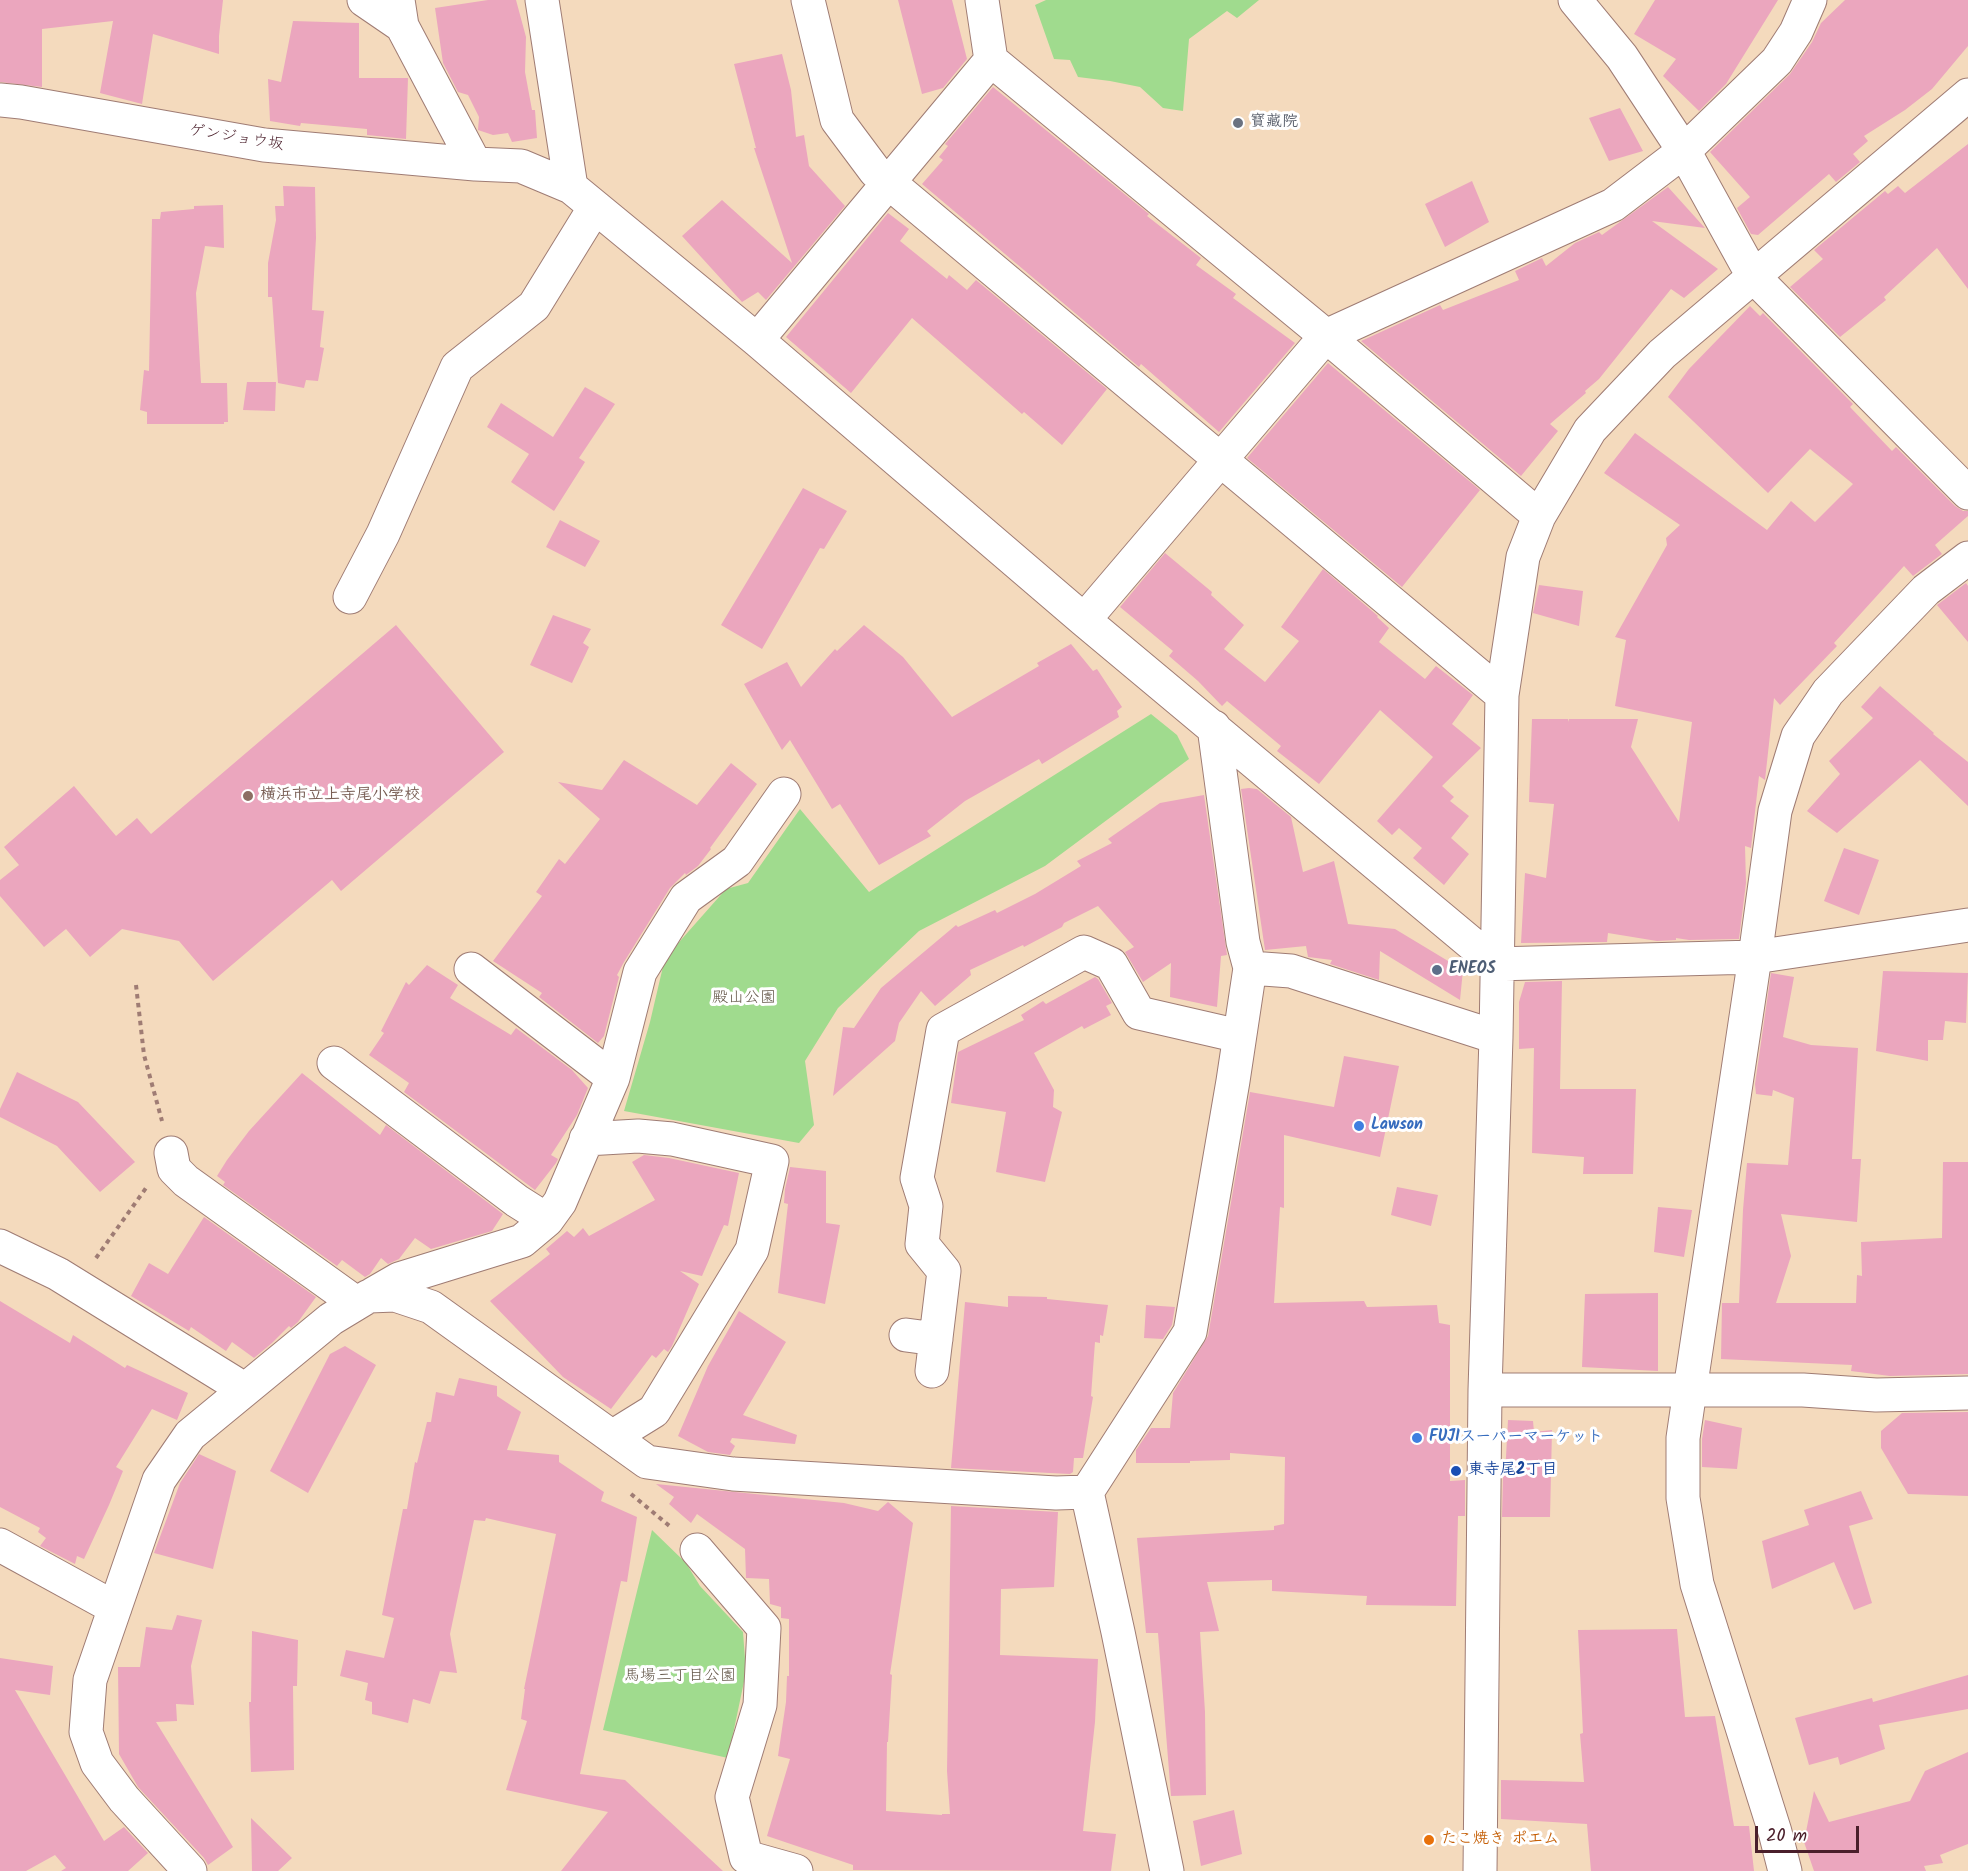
<!DOCTYPE html>
<html>
<head>
<meta charset="utf-8">
<style>
	body { margin:0 }
	#map { position:relative; width:1968px; height:1871px; overflow:hidden; background:#f4dabd; font-family:Kalam,sans-serif }
	canvas { display:block }
	.scale { position:absolute; left:1755px; top:1826px; width:104px; height:27px; box-sizing:border-box; border:3px solid #4a1f2b; border-top:0; padding-left:8px; font-size:18px; line-height:21px; white-space:nowrap; color:#4a1f2b; -webkit-text-stroke:4px #fff; paint-order:stroke }
</style>
</head>
<body>
<div id="map">
<canvas width="1968" height="1871"></canvas>
<div class="scale">20 m</div>
</div>
<script>
const c = document.querySelector('canvas').getContext('2d');
c.lineJoin = 'round';
function fill(path, color) { c.fillStyle = color; c.fill(path, 'evenodd'); }
function trace(path, color, width, dash) { c.strokeStyle = color; c.lineWidth = width; c.lineCap = dash ? 'butt' : 'round'; c.setLineDash(dash || []); c.stroke(path); }
function label(font, color, halo, rows, align = 'center') {
  c.font = font + ' Kalam,"Klee One",sans-serif'; c.lineWidth = 6; c.setLineDash([]); c.textBaseline = 'middle'; c.strokeStyle = halo; c.fillStyle = color; for (const [text, x, y, turn = 0] of rows) {
    c.save(); c.translate(x, y); c.rotate((+turn || 0) * Math.PI / 180); c.textAlign = isNaN(turn) ? turn : align; if (halo) c.strokeText(text, 0, 0); c.fillText(text, 0, 0); c.restore();
  }
}
fill(new Path2D(`
	M 1046,0 L 1259,0 L 1237,18 L 1227,11 L 1189,39 L 1183,111 L 1163,108 L 1140,87 L 1110,81 L 1078,77 L 1070,60 L 1054,59 L 1035,5 Z
	M 1151,714 L 1177,735 L 1189,759 L 1045,866 L 919,931 L 838,1008 L 805,1061 L 814,1125 L 799,1143 L 624,1111 L 650,1022 L 665,958 L 726,889 L 748,883 L 800,809 L 869,892 Z
	M 652,1530 L 686,1563 L 700,1586 L 743,1632 L 746,1672 L 728,1758 L 603,1730 Z`), '#a0db8e');
fill(new Path2D(`
	M 0,0 L 223,0 L 219,36 L 219,54 L 153,34 L 142,104 L 100,93 L 113,21 L 42,29 L 42,87 L 0,82 Z
	M 488,0 L 516,0 L 526,37 L 525,72 L 532,110 L 535,110 L 537,138 L 512,142 L 508,133 L 493,135 L 478,130 L 479,117 L 468,95 L 458,92 L 443,63 L 435,8 Z
	M 898,0 L 952,0 L 967,59 L 943,88 L 922,94 Z
	M 1655,0 L 1778,0 L 1726,84 L 1699,111 L 1663,76 L 1676,59 L 1634,34 Z
	M 1845,0 L 1968,0 L 1968,46 L 1932,89 L 1905,110 L 1864,136 L 1868,141 L 1853,154 L 1860,162 L 1836,182 L 1829,174 L 1758,235 L 1751,234 L 1737,208 L 1750,197 L 1710,152 L 1790,74 L 1812,42 L 1821,23 Z
	M 293,21 L 359,23 L 359,78 L 408,78 L 406,139 L 367,135 L 367,129 L 301,123 L 300,126 L 270,121 L 268,79 L 281,82 Z
	M 782,54 L 791,90 L 796,137 L 804,135 L 809,166 L 845,206 L 766,300 L 758,292 L 742,302 L 682,236 L 722,200 L 792,263 L 754,148 L 756,148 L 734,64 Z
	M 993,87 L 1149,214 L 1147,216 L 1201,258 L 1196,265 L 1236,294 L 1233,298 L 1295,343 L 1219,432 L 1141,364 L 1139,367 L 922,184 L 943,160 L 939,157 L 948,146 L 945,144 Z
	M 1620,108 L 1643,151 L 1609,161 L 1589,118 Z
	M 1968,144 L 1968,289 L 1937,248 L 1884,297 L 1886,300 L 1840,337 L 1790,287 L 1823,259 L 1814,250 L 1885,191 L 1888,194 L 1898,186 L 1905,193 Z
	M 1472,181 L 1489,222 L 1445,247 L 1425,204 Z
	M 283,186 L 315,187 L 316,238 L 312,310 L 324,311 L 320,347 L 324,348 L 318,381 L 306,380 L 304,388 L 278,383 L 272,297 L 268,297 L 268,263 L 276,220 L 275,206 L 284,206 Z
	M 1668,187 L 1705,228 L 1652,221 L 1718,269 L 1684,298 L 1671,289 L 1599,379 L 1585,391 L 1586,393 L 1550,424 L 1558,431 L 1521,476 L 1361,341 L 1440,305 L 1443,310 L 1519,280 L 1515,271 L 1542,258 L 1546,266 L 1575,243 L 1599,232 L 1602,235 Z
	M 223,205 L 224,248 L 205,246 L 196,293 L 201,383 L 227,383 L 228,422 L 224,422 L 224,424 L 147,424 L 147,412 L 140,410 L 144,370 L 149,371 L 152,219 L 160,219 L 161,212 L 194,209 L 194,206 Z
	M 888,213 L 909,229 L 900,241 L 947,279 L 949,275 L 967,290 L 976,280 L 1107,389 L 1062,445 L 1024,412 L 1022,414 L 912,318 L 851,393 L 786,337 Z
	M 1750,306 L 1760,316 L 1763,313 L 1853,404 L 1850,407 L 1892,451 L 1896,447 L 1955,506 L 1963,511 L 1968,511 L 1968,516 L 1935,545 L 1942,554 L 1913,576 L 1904,566 L 1834,643 L 1837,646 L 1780,705 L 1774,698 L 1765,780 L 1759,776 L 1751,848 L 1745,846 L 1746,883 L 1739,939 L 1689,940 L 1676,938 L 1676,940 L 1657,941 L 1608,933 L 1607,942 L 1521,943 L 1525,873 L 1546,878 L 1554,804 L 1529,802 L 1532,719 L 1568,719 L 1568,722 L 1569,719 L 1638,719 L 1631,747 L 1679,822 L 1692,722 L 1615,706 L 1626,640 L 1615,637 L 1667,545 L 1666,538 L 1680,525 L 1604,473 L 1635,433 L 1767,530 L 1791,501 L 1815,522 L 1853,484 L 1810,449 L 1768,493 L 1668,397 L 1689,369 Z
	M 1328,363 L 1480,490 L 1402,587 L 1247,458 Z
	M 247,382 L 276,382 L 275,411 L 243,410 Z
	M 585,387 L 615,404 L 579,458 L 585,462 L 554,511 L 511,482 L 529,454 L 487,427 L 501,403 L 553,437 Z
	M 803,488 L 847,511 L 824,549 L 820,548 L 762,649 L 721,625 Z
	M 560,520 L 600,541 L 585,567 L 546,547 Z
	M 1165,553 L 1212,592 L 1211,595 L 1244,625 L 1224,649 L 1265,682 L 1299,641 L 1281,627 L 1323,569 L 1378,616 L 1377,617 L 1389,628 L 1379,642 L 1425,679 L 1436,666 L 1473,695 L 1452,724 L 1481,748 L 1442,786 L 1454,797 L 1450,801 L 1469,816 L 1451,838 L 1469,854 L 1444,885 L 1413,858 L 1422,848 L 1399,828 L 1392,835 L 1377,821 L 1433,757 L 1380,710 L 1319,784 L 1277,751 L 1281,746 L 1227,701 L 1222,706 L 1198,681 L 1169,656 L 1173,651 L 1120,607 Z
	M 1966,583 L 1968,586 L 1968,642 L 1937,605 Z
	M 1539,585 L 1583,591 L 1579,626 L 1533,613 Z
	M 553,615 L 591,629 L 583,643 L 589,647 L 572,683 L 530,665 Z
	M 396,625 L 504,752 L 341,891 L 332,880 L 213,981 L 179,941 L 122,929 L 90,957 L 66,929 L 44,947 L 0,896 L 0,880 L 19,865 L 4,847 L 74,786 L 116,836 L 137,818 L 151,834 Z
	M 864,625 L 903,657 L 952,717 L 1039,666 L 1037,663 L 1071,644 L 1093,671 L 1097,669 L 1122,707 L 1117,711 L 1119,717 L 1042,764 L 1039,759 L 965,801 L 927,831 L 931,836 L 879,865 L 840,804 L 832,809 L 790,740 L 782,750 L 744,684 L 787,662 L 801,687 L 835,649 L 837,651 Z
	M 1880,686 L 1934,733 L 1933,734 L 1968,762 L 1968,806 L 1920,760 L 1837,833 L 1807,811 L 1840,774 L 1829,761 L 1873,718 L 1861,707 Z
	M 624,760 L 697,805 L 731,763 L 757,784 L 710,848 L 711,849 L 698,866 L 686,875 L 685,873 L 670,888 L 624,962 L 617,975 L 619,977 L 604,1036 L 598,1043 L 539,997 L 542,993 L 493,961 L 542,896 L 536,892 L 559,859 L 565,864 L 600,819 L 558,782 L 602,790 Z
	M 1249,788 L 1257,789 L 1291,817 L 1303,872 L 1334,861 L 1348,924 L 1395,929 L 1463,970 L 1460,1000 L 1380,951 L 1379,980 L 1330,964 L 1332,960 L 1308,957 L 1306,946 L 1265,950 L 1241,789 Z
	M 1204,795 L 1227,955 L 1221,956 L 1217,1007 L 1170,997 L 1171,963 L 1143,982 L 1125,952 L 1134,947 L 1098,906 L 1064,923 L 1062,927 L 1024,947 L 1023,945 L 970,970 L 971,975 L 935,1006 L 921,991 L 899,1023 L 895,1041 L 833,1096 L 843,1027 L 854,1028 L 881,988 L 956,925 L 958,927 L 995,910 L 997,913 L 1035,894 L 1081,866 L 1077,861 L 1112,843 L 1108,839 L 1160,803 Z
	M 1844,848 L 1879,860 L 1859,915 L 1824,901 Z
	M 427,965 L 458,985 L 450,998 L 511,1035 L 516,1028 L 572,1070 L 588,1088 L 577,1115 L 551,1155 L 558,1159 L 556,1163 L 535,1190 L 404,1092 L 409,1083 L 369,1055 L 384,1033 L 381,1031 L 406,982 L 409,985 Z
	M 1883,971 L 1968,973 L 1966,1023 L 1945,1021 L 1943,1040 L 1928,1040 L 1928,1061 L 1876,1051 Z
	M 1771,973 L 1794,977 L 1783,1037 L 1811,1045 L 1858,1048 L 1852,1159 L 1861,1159 L 1857,1222 L 1781,1214 L 1791,1256 L 1776,1303 L 1856,1303 L 1857,1275 L 1862,1276 L 1861,1242 L 1942,1238 L 1943,1162 L 1968,1162 L 1968,1374 L 1890,1376 L 1851,1371 L 1852,1365 L 1721,1359 L 1722,1303 L 1739,1303 L 1743,1210 L 1747,1163 L 1788,1165 L 1794,1098 L 1773,1090 L 1772,1096 L 1756,1094 L 1755,1084 Z
	M 1095,977 L 1098,979 L 1112,1003 L 1106,1006 L 1111,1015 L 1084,1029 L 1082,1026 L 1034,1053 L 1054,1090 L 1053,1107 L 1062,1112 L 1045,1182 L 996,1172 L 1006,1112 L 951,1103 L 958,1052 L 1024,1020 L 1021,1015 L 1043,1001 L 1046,1004 Z
	M 1562,981 L 1560,1089 L 1636,1089 L 1633,1174 L 1583,1174 L 1584,1157 L 1532,1153 L 1534,1048 L 1519,1049 L 1519,1002 L 1525,982 Z
	M 1344,1056 L 1399,1066 L 1380,1157 L 1284,1135 L 1284,1208 L 1280,1207 L 1274,1303 L 1364,1301 L 1367,1307 L 1437,1305 L 1439,1323 L 1450,1325 L 1450,1481 L 1465,1480 L 1465,1516 L 1458,1516 L 1456,1606 L 1366,1605 L 1367,1596 L 1272,1591 L 1272,1580 L 1207,1582 L 1219,1631 L 1200,1632 L 1205,1712 L 1206,1795 L 1171,1796 L 1158,1633 L 1146,1633 L 1137,1538 L 1274,1530 L 1274,1526 L 1284,1524 L 1285,1457 L 1230,1453 L 1230,1460 L 1190,1461 L 1190,1463 L 1136,1463 L 1136,1450 L 1151,1428 L 1170,1428 L 1173,1393 L 1208,1336 L 1250,1092 L 1334,1107 Z
	M 17,1072 L 78,1102 L 135,1162 L 100,1192 L 57,1146 L 0,1117 L 0,1109 Z
	M 302,1073 L 380,1135 L 386,1125 L 503,1214 L 492,1231 L 431,1249 L 415,1238 L 399,1259 L 388,1264 L 381,1258 L 370,1274 L 365,1277 L 342,1260 L 337,1266 L 223,1185 L 225,1182 L 217,1176 L 227,1160 L 249,1131 Z
	M 644,1155 L 669,1158 L 739,1173 L 728,1226 L 724,1225 L 702,1276 L 680,1271 L 699,1284 L 672,1346 L 668,1352 L 664,1349 L 656,1358 L 652,1355 L 611,1409 L 563,1377 L 490,1301 L 550,1254 L 546,1249 L 567,1231 L 574,1237 L 583,1228 L 589,1236 L 655,1200 L 632,1162 Z
	M 790,1167 L 826,1171 L 826,1223 L 840,1225 L 825,1304 L 778,1293 L 788,1204 L 784,1203 L 785,1189 Z
	M 1397,1187 L 1438,1195 L 1431,1226 L 1391,1215 Z
	M 1658,1207 L 1692,1210 L 1684,1257 L 1654,1252 Z
	M 204,1217 L 316,1297 L 298,1322 L 291,1328 L 289,1326 L 272,1343 L 254,1358 L 232,1342 L 226,1351 L 191,1327 L 189,1331 L 131,1296 L 149,1263 L 168,1274 Z
	M 1658,1293 L 1658,1371 L 1582,1367 L 1585,1294 Z
	M 1008,1296 L 1047,1297 L 1047,1299 L 1108,1305 L 1103,1336 L 1100,1335 L 1100,1343 L 1095,1342 L 1091,1396 L 1093,1397 L 1083,1458 L 1074,1458 L 1073,1472 L 1070,1474 L 951,1468 L 965,1302 L 1008,1307 Z
	M 0,1301 L 70,1343 L 73,1335 L 125,1368 L 127,1365 L 188,1393 L 177,1420 L 152,1409 L 116,1467 L 123,1471 L 109,1505 L 84,1559 L 77,1556 L 75,1564 L 40,1546 L 46,1538 L 38,1532 L 40,1528 L 0,1507 Z
	M 1146,1305 L 1175,1307 L 1172,1325 L 1163,1339 L 1144,1338 Z
	M 739,1311 L 786,1342 L 743,1415 L 797,1435 L 795,1444 L 732,1438 L 730,1442 L 735,1446 L 730,1455 L 708,1452 L 678,1436 L 708,1366 Z
	M 345,1346 L 376,1365 L 308,1493 L 270,1471 L 330,1354 Z
	M 459,1378 L 497,1386 L 497,1396 L 521,1412 L 507,1450 L 559,1455 L 559,1462 L 604,1492 L 601,1501 L 637,1517 L 627,1582 L 621,1581 L 580,1774 L 625,1780 L 723,1871 L 561,1871 L 608,1812 L 506,1790 L 527,1721 L 521,1719 L 525,1689 L 524,1689 L 556,1534 L 486,1518 L 485,1521 L 474,1520 L 450,1634 L 457,1673 L 440,1671 L 430,1704 L 413,1699 L 408,1723 L 372,1714 L 372,1702 L 365,1700 L 368,1683 L 340,1676 L 346,1650 L 384,1658 L 394,1618 L 382,1615 L 403,1509 L 407,1509 L 415,1462 L 417,1463 L 427,1422 L 431,1422 L 436,1392 L 454,1396 Z
	M 1968,1412 L 1968,1496 L 1908,1494 L 1881,1448 L 1881,1431 L 1902,1413 Z
	M 1508,1420 L 1533,1421 L 1534,1432 L 1552,1430 L 1550,1517 L 1502,1517 L 1503,1476 L 1505,1475 Z
	M 1705,1420 L 1742,1428 L 1737,1469 L 1702,1467 L 1702,1439 Z
	M 199,1454 L 236,1471 L 213,1569 L 154,1553 L 180,1483 Z
	M 656,1484 L 844,1503 L 878,1511 L 888,1502 L 913,1523 L 890,1674 L 892,1675 L 888,1742 L 887,1742 L 886,1811 L 942,1815 L 942,1814 L 950,1814 L 947,1771 L 951,1506 L 1058,1512 L 1054,1587 L 1001,1589 L 1000,1655 L 1098,1659 L 1095,1722 L 1083,1831 L 1116,1834 L 1111,1871 L 853,1870 L 853,1865 L 767,1836 L 790,1759 L 778,1756 L 786,1702 L 787,1676 L 789,1676 L 789,1619 L 781,1618 L 781,1607 L 770,1604 L 769,1579 L 746,1578 L 745,1549 L 697,1514 L 691,1523 L 669,1504 L 674,1497 Z
	M 1861,1491 L 1873,1519 L 1849,1526 L 1872,1603 L 1854,1610 L 1834,1562 L 1772,1589 L 1762,1541 L 1809,1525 L 1804,1510 Z
	M 177,1615 L 202,1620 L 191,1666 L 194,1705 L 176,1704 L 177,1721 L 156,1722 L 233,1847 L 208,1865 L 204,1858 L 138,1787 L 119,1754 L 118,1667 L 140,1667 L 146,1627 L 172,1630 Z
	M 1677,1629 L 1685,1717 L 1715,1716 L 1734,1826 L 1749,1826 L 1754,1871 L 1591,1871 L 1587,1824 L 1501,1819 L 1501,1780 L 1584,1782 L 1580,1734 L 1583,1733 L 1578,1630 Z
	M 252,1631 L 298,1640 L 297,1686 L 293,1686 L 294,1770 L 251,1772 L 249,1702 L 251,1702 Z
	M 0,1658 L 53,1666 L 50,1695 L 15,1690 L 104,1841 L 124,1827 L 148,1853 L 128,1871 L 61,1871 L 66,1868 L 55,1855 L 26,1871 L 0,1871 Z
	M 1968,1675 L 1968,1709 L 1879,1725 L 1885,1749 L 1840,1765 L 1838,1757 L 1809,1765 L 1795,1718 L 1872,1698 L 1873,1702 Z
	M 1968,1752 L 1968,1844 L 1940,1855 L 1943,1863 L 1924,1866 L 1926,1871 L 1814,1871 L 1804,1842 L 1814,1791 L 1829,1822 L 1910,1801 L 1925,1771 Z
	M 1234,1810 L 1242,1854 L 1201,1866 L 1193,1821 Z
	M 251,1818 L 292,1858 L 278,1871 L 252,1871 Z`), '#eba6be');
const minor = new Path2D(`
	M 364,0 L 402,26
	M 398,0 L 402,26 L 475,164
	M 542,0 L 571,187
	M 808,0 L 837,120 L 875,171 L 1502,695
	M 982,0 L 991,60 L 1326,336 L 1539,516
	M 1575,0 L 1622,57 L 1684,151 L 1753,276 L 1968,493
	M 0,100 L 21,102 L 264,145 L 475,164 L 521,166 L 571,187 L 757,340 L 1084,620 L 1496,964 L 1755,957 L 1968,925
	M 757,340 L 991,60
	M 350,597 L 383,534 L 457,367 L 534,306 L 595,207
	M 1084,620 L 1326,336 L 1613,205 L 1684,151 L 1777,61 L 1796,32 L 1810,0
	M 1214,727 L 1243,942 L 1250,968
	M 334,1063 L 517,1201 L 547,1220
	M 613,1078 L 640,972 L 686,898 L 737,861 L 784,794
	M 586,1139 L 638,1136 L 672,1139 L 772,1161 L 752,1250 L 654,1411 L 612,1437
	M 171,1153 L 174,1169 L 186,1181 L 356,1303
	M 0,1246 L 58,1274 L 244,1389
	M 373,1294 L 399,1279 L 522,1241 L 547,1220 L 560,1202 L 613,1078 L 471,969
	M 906,1335 L 936,1339
	M 932,1371 L 944,1271 L 922,1244 L 926,1206 L 917,1178 L 943,1030 L 1084,952 L 1111,964 L 1139,1013 L 1239,1036
	M 1485,1390 L 1803,1390 L 1876,1395 L 1968,1393
	M 0,1545 L 115,1608
	M 697,1550 L 764,1628 L 760,1705 L 732,1797 L 746,1857 L 796,1871
	M 190,1871 L 124,1799 L 97,1763 L 86,1732 L 90,1680 L 159,1480 L 190,1435 L 331,1319 L 369,1296 L 395,1295 L 431,1307 L 647,1462 L 733,1474 L 1056,1493 L 1087,1492
	M 1167,1871 L 1118,1632 L 1087,1492 L 1190,1332 L 1233,1081 L 1250,968 L 1291,971 L 1496,1037
	M 1480,1871 L 1485,1390 L 1496,1037 L 1502,695 L 1523,557 L 1539,516 L 1590,430 L 1662,354 L 1968,95
	M 1785,1871 L 1775,1832 L 1697,1584 L 1683,1498 L 1683,1438 L 1690,1390 L 1755,957 L 1775,811 L 1798,736 L 1828,692 L 1926,590 L 1968,558`);
trace(minor, '#9f7c74', 35);
trace(new Path2D(`
	M 136,985 L 144,1055 L 162,1121
	M 96,1258 L 146,1188
	M 631,1494 L 672,1528`), '#9f7c74', 4, [4.5, 4.5]);
trace(minor, '#fff', 33);
for (const [x, y, r, color] of [
	[1238,123,6,"#6b7280"],
	[248,796,6,"#8d6e63"],
	[1437,970,6,"#5c6f8a"],
	[1359,1126,6,"#3f7fe0"],
	[1417,1438,6,"#3f7fe0"],
	[1456,1471,6,"#1a4fb4"],
	[1429,1840,6,"#e8710a"]
]) { const dot = new Path2D(); dot.arc(x, y, r, 0, 2 * Math.PI); c.fillStyle = color; c.fill(dot); trace(dot, '#fff', 2); }
label('bold 16px', '#5b616d', '#fff', [
	["寳藏院",1250,123]
], 'left');
label('16px', '#4a1f2b', '#fff', [
	["ゲンジョウ坂",236,139,9]
]);
label('bold 16px', '#785e54', '#fff', [
	["横浜市立上寺尾小学校",260,796]
], 'left');
label('bold 16px', '#4e5e75', '#fff', [
	["ENEOS",1449,970]
], 'left');
label('16px', '#645749', '#fff', [
	["殿山公園",744,999],
	["馬場三丁目公園",680,1677]
]);
label('bold 16px', '#366cbe', '#fff', [
	["Lawson",1371,1126],
	["FUJIスーパーマーケット",1429,1438]
], 'left');
label('bold 16px', '#164399', '#fff', [
	["東寺尾2丁目",1468,1471]
], 'left');
label('bold 16px', '#c56008', '#fff', [
	["たこ焼き ポエム",1441,1840]
], 'left');
</script>
</body>
</html>
